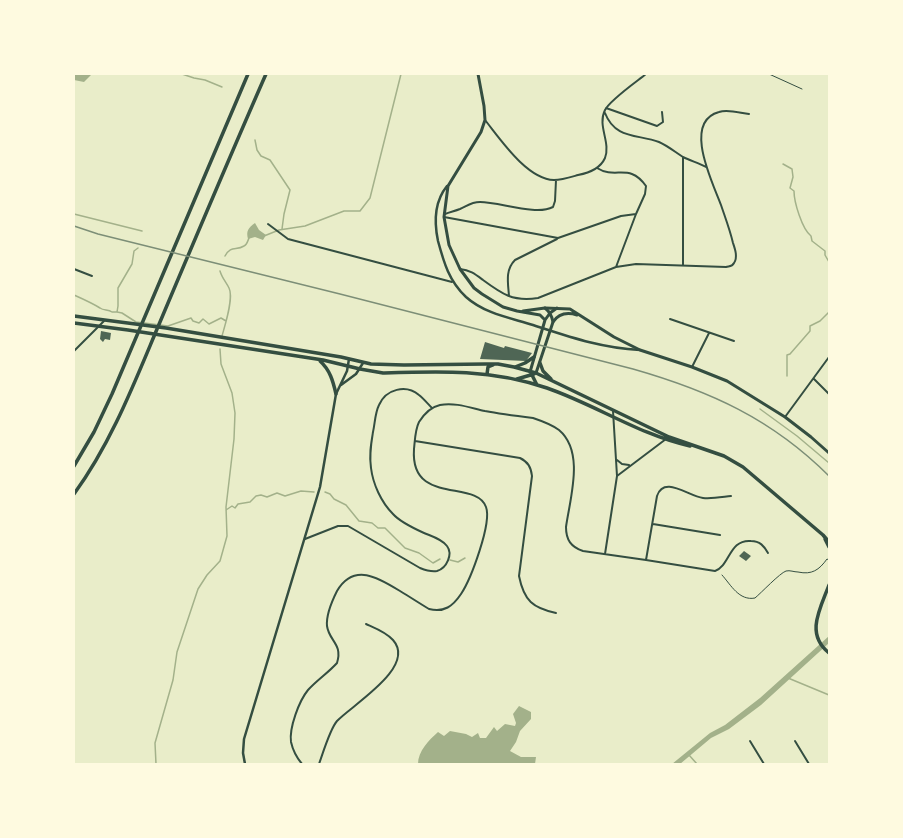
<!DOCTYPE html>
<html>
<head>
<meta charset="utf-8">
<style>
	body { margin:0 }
	#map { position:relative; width:903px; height:838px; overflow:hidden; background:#e9edc9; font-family:Overpass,sans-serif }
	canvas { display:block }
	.frame { position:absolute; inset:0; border:75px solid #fefae0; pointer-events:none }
</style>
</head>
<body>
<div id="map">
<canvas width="903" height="838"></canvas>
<div class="frame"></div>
</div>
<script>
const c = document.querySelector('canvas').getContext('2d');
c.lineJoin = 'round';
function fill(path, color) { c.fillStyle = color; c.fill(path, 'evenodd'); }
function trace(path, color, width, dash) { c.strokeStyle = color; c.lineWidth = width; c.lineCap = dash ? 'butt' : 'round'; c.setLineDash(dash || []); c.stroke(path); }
fill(new Path2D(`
	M 74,74 L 92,74 L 84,82 L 74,80 Z
	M 255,223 L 259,230 L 266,235 L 263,240 L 255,237 L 248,239 C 246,231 248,228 255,223 Z
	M 829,636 L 829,643 L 761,705 L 729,729 L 711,738 L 680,764 L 672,764 L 710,733 L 725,725 L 760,698 Z
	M 519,706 L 531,712 L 531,719 L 520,731 L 516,742 L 510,751 L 521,757 L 536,757 L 535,764 L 418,764 C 418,751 429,740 438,732 L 444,736 L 450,731 L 466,734 L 472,737 L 478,733 L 480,738 L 486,738 L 494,727 L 497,731 L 505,724 L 515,726 L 516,723 L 513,714 Z`), '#a3b18a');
trace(new Path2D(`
	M 182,74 L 194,78 L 205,80 L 222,87
	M 255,140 L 257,150 L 261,156 L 270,160 L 290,190 L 284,214 L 282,229
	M 783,164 L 792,169 L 793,177 L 790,188 L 794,191 C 794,202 802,229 811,236 L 812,241 L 825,251 L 825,255 L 829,262
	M 74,214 L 142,231
	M 264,236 L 279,230 L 305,226 L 344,211 L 360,211 L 370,198 L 401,74
	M 225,256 C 231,245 236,251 244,246 C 247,245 248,240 249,238
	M 220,271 C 222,278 226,282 229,288 C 234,298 225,325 222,336
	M 74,295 C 83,299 92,303 100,308 C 104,311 108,309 112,312 L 117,312 L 122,313 L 136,322 L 168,326 L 191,318 L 193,321 L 199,323 L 203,319 L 209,324 L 221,318 L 226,321
	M 117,312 L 118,306 L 118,288 L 132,264 L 134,251 L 138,248
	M 787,376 L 787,355 L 790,354 L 810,331 L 810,326 L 820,321 L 829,312
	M 760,409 L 797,436 L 829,463
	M 325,492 L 330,494 L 334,499 L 346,505 L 359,521 L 372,523 L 378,528 L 385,528 L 405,548 L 419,553 L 433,563 L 440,559
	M 226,510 L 232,506 L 235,508 L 238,504 L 250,502 L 256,496 L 261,495 L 267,497 L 277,493 L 285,496 L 301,491 L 314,492
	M 450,560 L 458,562 L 465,558
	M 788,678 L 829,695
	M 689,755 L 697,764
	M 156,764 L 155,743 L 173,680 L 177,652 L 198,589 L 207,575 L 220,561 L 227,536 L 226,507 L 234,439 L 235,413 L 232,393 L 221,364 L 220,349`), '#a3b18a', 1.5);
fill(new Path2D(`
	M 101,331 L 111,333 L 110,340 L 105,339 L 103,342 L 100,339 Z
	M 485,342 L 504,348 L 505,346 L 532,353 L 526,361 L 480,359 Z
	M 744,551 L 751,556 L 746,561 L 739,556 Z`), '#4f6655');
trace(new Path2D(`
	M 769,74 L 802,89
	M 722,575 C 731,585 739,601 755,598 C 761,593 780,573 786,571 C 790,570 794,572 798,572 C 812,575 819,570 827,559 L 829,560`), '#344e41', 1);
trace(new Path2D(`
	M 606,108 L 657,126 L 663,122 L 662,112
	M 605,113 C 615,139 637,134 659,142 C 668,146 675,152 683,157 C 691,161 699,163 706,167
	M 485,120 C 501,140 527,179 554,180 C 562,180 571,177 578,175 C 589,173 600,169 605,158 C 611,142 597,126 605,110 C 610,100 636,82 646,74
	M 597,168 C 616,180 629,162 646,186 L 645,194 L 636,214 L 616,267
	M 445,214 C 450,212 455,211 460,209 C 467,206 471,202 480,202 C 500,202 536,216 553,207 L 555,201 L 556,180
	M 444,217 L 558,238 L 621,216 L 636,214
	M 268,224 L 288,239 L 452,282
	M 683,265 L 683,157
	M 74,269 L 92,276
	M 460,269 C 470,270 475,274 483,280 C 502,294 513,302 538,298 L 616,267 L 636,264 L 726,267 C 729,266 732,267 734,263 C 738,257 735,249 733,243 C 730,230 725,217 721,205 C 713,183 682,122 719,112 C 728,109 740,113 749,114
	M 509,296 C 508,283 505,270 515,260 L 557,239
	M 670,319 L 734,341
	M 74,351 L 104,321
	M 692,367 L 709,333
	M 814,379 L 829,394
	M 785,417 L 829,357
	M 415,441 L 520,458 C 528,462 531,467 532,476 L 519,576 C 524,601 533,608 556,613
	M 617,460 L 622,464 L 629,465
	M 617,476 L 666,439
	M 653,524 L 720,535
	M 305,539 L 338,526 L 348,526 L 420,568 C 425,570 431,572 437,571 C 447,568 453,554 447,546 C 442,539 431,536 424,533 C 413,528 400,522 393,514 C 381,502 373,484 371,468 C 369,455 371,444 373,432 C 375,423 375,413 379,405 C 386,389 406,384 419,395 C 424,399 428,404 432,408
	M 605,554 L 617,476 L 613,411
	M 646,560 L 657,496 C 664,475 688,496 703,498 C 712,499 722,497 731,496
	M 750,741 L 764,764
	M 795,741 L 809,764
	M 302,764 C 297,758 293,751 291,742 C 289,728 299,701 308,690 C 317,680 328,673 337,663 C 343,644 329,641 327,626 C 326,615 332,601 337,591 C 354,562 379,578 400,591 C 410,597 419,603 429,609 C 444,613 453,606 461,594 C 471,579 492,523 486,507 C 476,479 410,506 414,449 C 415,440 415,430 419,422 C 424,414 431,407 440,405 C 455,402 471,408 485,411 C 501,414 517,416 533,418 C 542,421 551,424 559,430 C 585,452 570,498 566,527 C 566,540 571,547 583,551 L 646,560 L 715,571 C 730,566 729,539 751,541 C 760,541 764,546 768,553
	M 319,764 C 323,753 330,729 337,721 C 352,705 417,667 393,640 C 386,632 375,628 366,624`), '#344e41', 2);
trace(new Path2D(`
	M 447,186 C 434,202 434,222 438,241 C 444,263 449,281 466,297 C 485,314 511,318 533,325 C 570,337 601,348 640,350
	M 341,385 L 356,374 L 363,363
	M 245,764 L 243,753 L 244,739 L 320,487 L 336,394 L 347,371 L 349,359`), '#344e41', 2.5);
trace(new Path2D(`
	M 545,308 L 570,309 L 614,337 L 640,350 L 692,367 L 727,381 L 785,417 L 811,437 L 829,453
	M 553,322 C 559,313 567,312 577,315`), '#344e41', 3);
trace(new Path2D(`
	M 478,74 L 484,106 L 485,120 L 481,132 L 448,186 L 444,217 L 449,245 L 460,269 L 474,288 L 482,294 L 503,307 L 517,311 L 540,315 L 545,320
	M 523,311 L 545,308 C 550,312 552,316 553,322 L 536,373
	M 530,372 L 545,320 L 550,313 L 557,308`), '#344e41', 3);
trace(new Path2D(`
	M 74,316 L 166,328 L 341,357 L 371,364 L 404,365 L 486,364 L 498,364 L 514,367 L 536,373 L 669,437 L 724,456 L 743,467 L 823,535 L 829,542
	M 74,323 L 128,330 L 323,360 L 360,369 L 383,373 C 440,371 492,369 547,388 C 596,405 640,435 690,446
	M 320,361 C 330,370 333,381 336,394
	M 540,363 L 543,371 L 551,379
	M 515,367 L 525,363 L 534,357
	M 531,373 L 537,385
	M 487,374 L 488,367 L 493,365
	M 517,379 L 534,374
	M 825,539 L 829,547
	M 829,585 C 820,609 805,634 829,653`), '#344e41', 3.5);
trace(new Path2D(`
	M 74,466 L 94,432 L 112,394 L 248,74
	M 74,494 C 112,442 135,381 160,322 C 195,239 230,156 266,74`), '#344e41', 3.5);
trace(new Path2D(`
	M 74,226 L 98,234 L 340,294 L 633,369 C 710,391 772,419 829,476`), '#7c8e77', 1.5);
</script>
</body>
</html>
